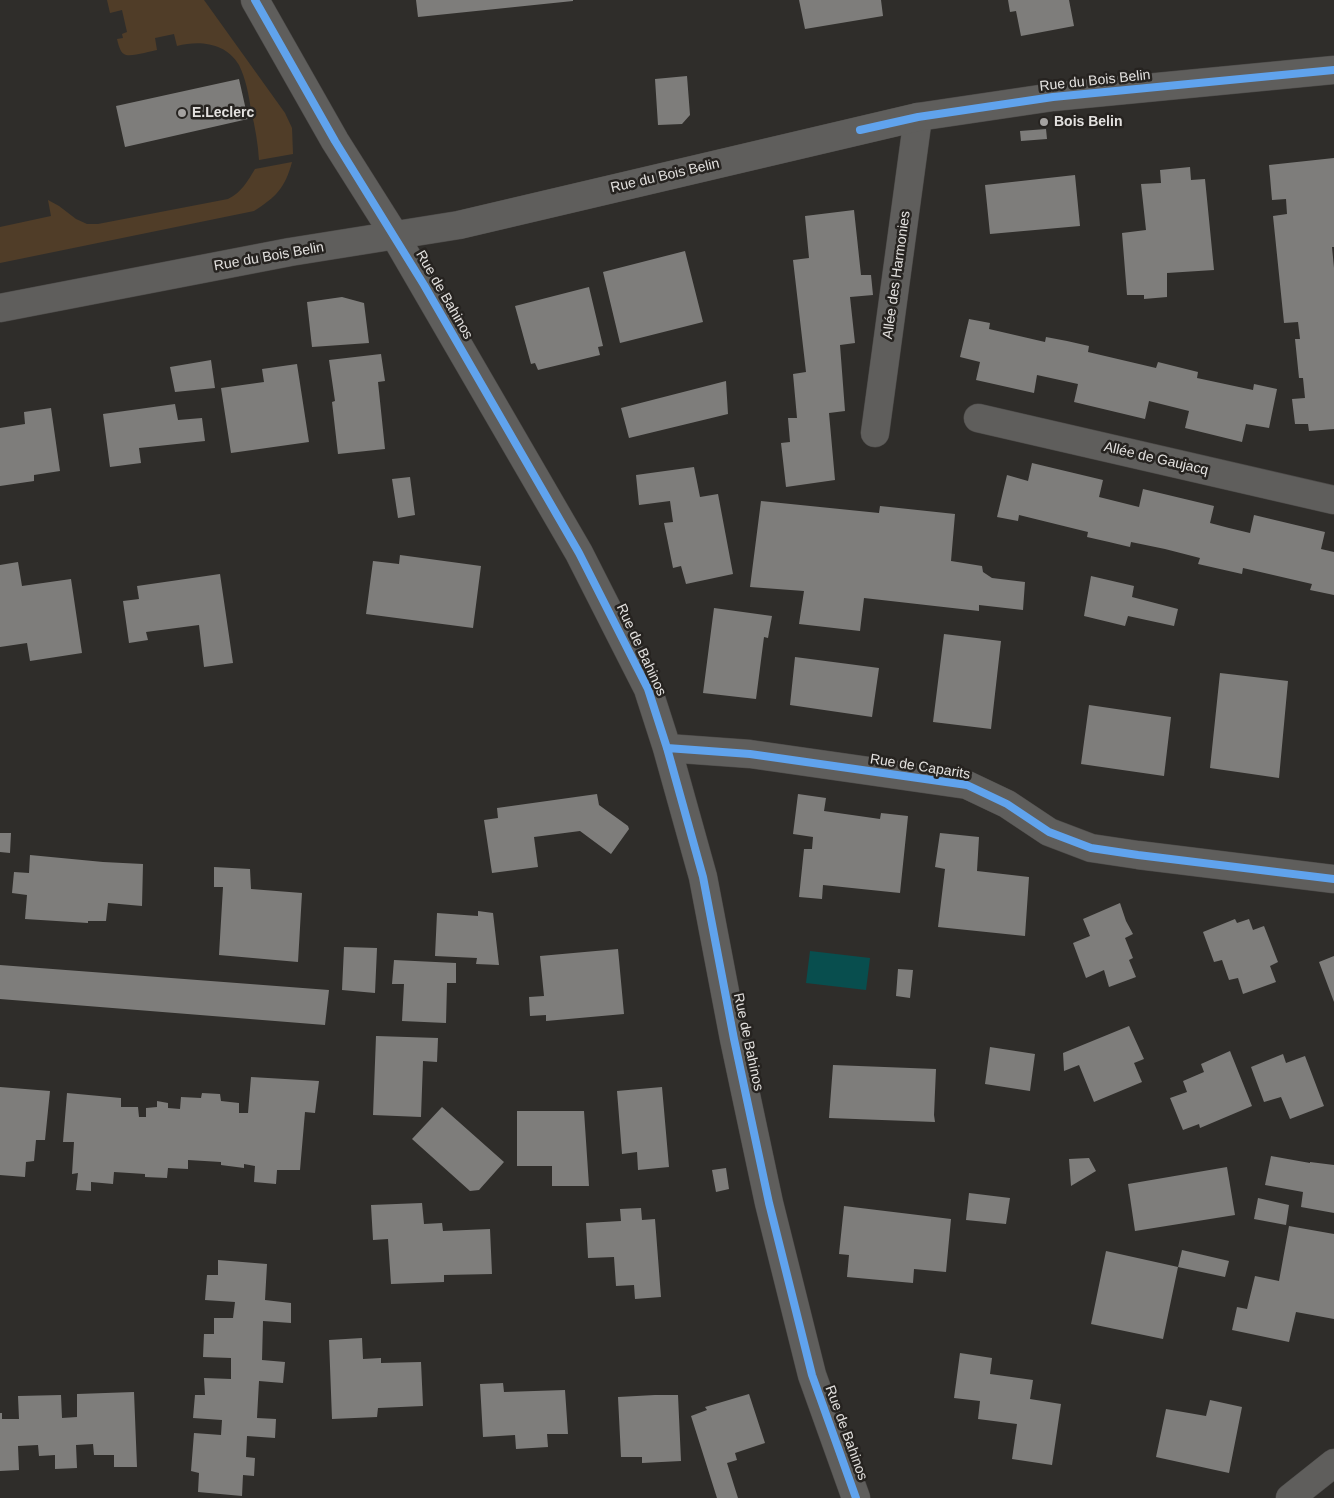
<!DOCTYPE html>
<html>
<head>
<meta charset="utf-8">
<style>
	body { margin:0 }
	canvas { display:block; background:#2f2d2a }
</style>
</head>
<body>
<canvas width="1334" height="1498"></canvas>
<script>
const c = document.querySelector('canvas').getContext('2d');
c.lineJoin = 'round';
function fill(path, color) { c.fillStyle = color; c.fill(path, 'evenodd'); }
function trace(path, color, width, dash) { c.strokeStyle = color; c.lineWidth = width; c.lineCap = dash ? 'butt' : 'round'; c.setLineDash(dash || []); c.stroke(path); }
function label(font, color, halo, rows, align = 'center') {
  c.font = font + ' Helvetica,sans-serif'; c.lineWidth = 5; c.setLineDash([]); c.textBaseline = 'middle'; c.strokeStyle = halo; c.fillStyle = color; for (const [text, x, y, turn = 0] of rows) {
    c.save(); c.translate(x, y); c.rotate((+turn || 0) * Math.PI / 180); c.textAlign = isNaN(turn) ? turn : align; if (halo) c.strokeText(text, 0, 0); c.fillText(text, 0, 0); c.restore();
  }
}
fill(new Path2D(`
	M 107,0 L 204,0 L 285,113 L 292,128 L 293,154 L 259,160 C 258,143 255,127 251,110 C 249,96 246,79 239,65 C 226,43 200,40 177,46 L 174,34 L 155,38 L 157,50 C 150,51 129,58 124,54 C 120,52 118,43 117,39 L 123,38 L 122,34 L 127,32 L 122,10 L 110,13 Z
	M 292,162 C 285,188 276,197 254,211 L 0,263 L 0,227 L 51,216 L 48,200 L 59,206 L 76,219 L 87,224 L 98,224 L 228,199 C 242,192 247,182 255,169 Z`), '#503d28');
fill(new Path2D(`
	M 810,951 L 870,958 L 866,990 L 806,983 Z`), '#084e4e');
fill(new Path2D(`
	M 416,0 L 573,0 L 573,1 L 418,17 Z
	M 799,0 L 881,0 L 883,16 L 805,29 Z
	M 1008,0 L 1069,0 L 1074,26 L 1021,36 L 1016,11 L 1010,12 Z
	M 687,76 L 690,115 L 682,124 L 658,125 L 655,79 Z
	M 239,79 L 248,119 L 125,147 L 116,106 Z
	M 1046,129 L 1047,139 L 1021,141 L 1020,131 Z
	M 1334,158 L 1334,247 L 1332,247 L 1334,268 L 1334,429 L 1309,431 L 1308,424 L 1295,424 L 1292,399 L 1305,398 L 1303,378 L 1299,378 L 1295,339 L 1300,339 L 1298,322 L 1284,323 L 1273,216 L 1287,214 L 1286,199 L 1272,200 L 1269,165 Z
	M 1190,167 L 1191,180 L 1205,179 L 1214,270 L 1167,273 L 1167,297 L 1144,299 L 1144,295 L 1127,295 L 1122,233 L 1146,230 L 1141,184 L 1161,183 L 1160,170 Z
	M 1075,175 L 1080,226 L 990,234 L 985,185 Z
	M 854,210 L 861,275 L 871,275 L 873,295 L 850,297 L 855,343 L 840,345 L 845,411 L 829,413 L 835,480 L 786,487 L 781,443 L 790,442 L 788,418 L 797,418 L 793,374 L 806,372 L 793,260 L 809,258 L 805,216 Z
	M 685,251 L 703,322 L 620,343 L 603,272 Z
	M 589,287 L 603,346 L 598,347 L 600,355 L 538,370 L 535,363 L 531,364 L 515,306 Z
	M 342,297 L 364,303 L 369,343 L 312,347 L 307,302 Z
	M 969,319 L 990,323 L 989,329 L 1045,342 L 1046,337 L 1067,341 L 1089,346 L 1088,352 L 1156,368 L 1158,362 L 1198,372 L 1197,378 L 1253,390 L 1254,384 L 1277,389 L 1269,428 L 1246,424 L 1242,442 L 1185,428 L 1189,411 L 1149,401 L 1145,419 L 1074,402 L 1078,384 L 1037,375 L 1034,393 L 976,380 L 980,362 L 960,357 Z
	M 381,354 L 385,381 L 378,382 L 385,449 L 338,454 L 332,402 L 335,401 L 329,360 Z
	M 211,360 L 215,388 L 175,392 L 170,367 Z
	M 297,364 L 309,442 L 231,453 L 221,388 L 264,382 L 262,369 Z
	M 726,381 L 728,414 L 629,438 L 621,408 Z
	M 175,404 L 178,420 L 202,418 L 205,441 L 139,448 L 141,463 L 110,467 L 103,414 Z
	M 51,408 L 60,471 L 34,475 L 34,481 L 0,486 L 0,428 L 25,424 L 24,412 Z
	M 1032,463 L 1103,480 L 1099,497 L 1139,507 L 1143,489 L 1214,506 L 1210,523 L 1229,528 L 1250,533 L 1254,515 L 1325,532 L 1321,549 L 1334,552 L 1334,595 L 1310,590 L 1312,584 L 1243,568 L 1242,574 L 1198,564 L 1200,558 L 1165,549 L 1131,542 L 1130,547 L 1109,542 L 1087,537 L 1088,532 L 1019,515 L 1018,521 L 997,517 L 1007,475 L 1028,481 Z
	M 694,467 L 700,497 L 718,494 L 733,574 L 686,584 L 681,566 L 673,568 L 664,523 L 673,522 L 670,501 L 639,505 L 636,475 Z
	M 410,477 L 415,515 L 398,518 L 392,479 Z
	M 761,501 L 879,513 L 880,506 L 955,514 L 951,561 L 982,566 L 983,572 L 992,578 L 1025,582 L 1023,610 L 979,605 L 979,611 L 864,598 L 860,631 L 799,624 L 804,591 L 750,587 Z
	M 400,555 L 481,566 L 473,628 L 366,614 L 373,561 L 399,564 Z
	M 18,562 L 22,586 L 71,579 L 82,653 L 30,661 L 27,643 L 0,647 L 0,565 Z
	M 220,574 L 233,663 L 204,667 L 199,625 L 146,632 L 148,640 L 129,643 L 123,601 L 139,599 L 137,586 Z
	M 1091,576 L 1134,586 L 1132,597 L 1178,609 L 1174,626 L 1128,616 L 1125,626 L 1084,616 Z
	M 714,608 L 772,616 L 768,638 L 764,637 L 756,699 L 703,693 Z
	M 944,634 L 1001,641 L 991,729 L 933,722 Z
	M 795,657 L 879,668 L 872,717 L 790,705 Z
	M 1220,673 L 1288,681 L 1279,778 L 1210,768 Z
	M 1089,705 L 1171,717 L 1164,776 L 1081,764 Z
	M 597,794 L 599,805 L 628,826 L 629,829 L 611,854 L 580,831 L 534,837 L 538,867 L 492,873 L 484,820 L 498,818 L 497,808 Z
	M 798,794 L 826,798 L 824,811 L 880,819 L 881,813 L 908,816 L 900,893 L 823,885 L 822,899 L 799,897 L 804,849 L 812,849 L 813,837 L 793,834 Z
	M 0,833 L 11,833 L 10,853 L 0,852 Z
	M 940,833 L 979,837 L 977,871 L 1029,877 L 1025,936 L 938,927 L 945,869 L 935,867 Z
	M 30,855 L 103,862 L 143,864 L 142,906 L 108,903 L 106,921 L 88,921 L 88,923 L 25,919 L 27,895 L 12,893 L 14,872 L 29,873 Z
	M 214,867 L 250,869 L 251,889 L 302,893 L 298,962 L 219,955 L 223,887 L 214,887 Z
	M 1120,903 L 1126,921 L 1133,934 L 1125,938 L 1133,958 L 1129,960 L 1136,977 L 1109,987 L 1104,970 L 1086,978 L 1073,943 L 1090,936 L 1083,919 Z
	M 478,911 L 493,913 L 499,965 L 476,964 L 477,958 L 435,956 L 437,913 L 478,916 Z
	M 1235,919 L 1237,923 L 1249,919 L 1253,930 L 1264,926 L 1278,962 L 1270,966 L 1276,982 L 1243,994 L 1238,978 L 1229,980 L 1222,960 L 1214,962 L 1203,932 Z
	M 344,947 L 377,948 L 375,993 L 342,990 Z
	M 618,949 L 624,1014 L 546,1021 L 546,1015 L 530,1016 L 529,997 L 544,996 L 540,956 Z
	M 1334,956 L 1334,1002 L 1319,962 Z
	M 394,960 L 456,963 L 456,983 L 447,983 L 446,1023 L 402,1021 L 404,984 L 392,984 Z
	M 0,965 L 329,990 L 325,1025 L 0,999 Z
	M 898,969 L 913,970 L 910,998 L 896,996 Z
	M 1129,1026 L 1144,1059 L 1134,1063 L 1142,1082 L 1094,1102 L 1079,1065 L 1064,1071 L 1063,1053 Z
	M 376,1036 L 438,1038 L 437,1062 L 423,1061 L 421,1117 L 373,1115 Z
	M 990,1047 L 1035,1054 L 1030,1091 L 985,1084 Z
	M 1230,1051 L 1252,1106 L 1200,1128 L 1199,1124 L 1183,1130 L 1170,1098 L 1187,1092 L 1183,1081 L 1204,1072 L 1201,1064 Z
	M 1283,1054 L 1286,1063 L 1305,1056 L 1324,1106 L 1290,1119 L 1281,1097 L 1264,1102 L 1251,1067 Z
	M 833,1065 L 936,1069 L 934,1115 L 935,1122 L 829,1118 Z
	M 251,1077 L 319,1081 L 315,1113 L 305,1112 L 300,1170 L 277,1170 L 276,1184 L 254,1182 L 255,1166 L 244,1164 L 244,1168 L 221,1165 L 221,1162 L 188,1160 L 188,1169 L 168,1168 L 167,1178 L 145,1177 L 145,1174 L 114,1172 L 113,1184 L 91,1182 L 91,1191 L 76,1190 L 78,1173 L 72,1174 L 74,1142 L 63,1142 L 67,1093 L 121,1098 L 121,1107 L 138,1107 L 139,1117 L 146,1117 L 146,1108 L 157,1107 L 157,1101 L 168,1103 L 168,1108 L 180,1109 L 181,1097 L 201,1098 L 202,1093 L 220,1094 L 221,1101 L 239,1103 L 239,1113 L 248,1113 Z
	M 0,1087 L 50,1091 L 45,1140 L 36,1140 L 34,1161 L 26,1162 L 25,1177 L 0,1175 Z
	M 662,1087 L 669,1167 L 638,1170 L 637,1152 L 622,1154 L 617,1091 Z
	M 442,1107 L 504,1162 L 479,1190 L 470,1191 L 412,1139 Z
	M 517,1111 L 584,1111 L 589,1186 L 552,1186 L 552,1166 L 517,1166 Z
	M 1271,1156 L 1310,1163 L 1310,1162 L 1334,1165 L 1334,1213 L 1301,1207 L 1303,1192 L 1265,1185 Z
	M 1089,1158 L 1096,1171 L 1071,1186 L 1069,1159 Z
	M 1227,1167 L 1235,1215 L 1135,1231 L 1128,1184 Z
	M 726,1168 L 729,1189 L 716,1192 L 712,1170 Z
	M 969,1193 L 1010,1198 L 1006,1224 L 966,1220 Z
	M 1258,1198 L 1289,1205 L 1286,1225 L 1254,1219 Z
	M 422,1203 L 424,1224 L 442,1223 L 443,1231 L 490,1229 L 492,1274 L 444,1275 L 444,1282 L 391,1284 L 388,1239 L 373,1240 L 371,1205 Z
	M 844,1206 L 951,1219 L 946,1272 L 914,1269 L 913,1283 L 847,1277 L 849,1255 L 839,1254 Z
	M 641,1208 L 642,1220 L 655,1219 L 661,1297 L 635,1299 L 634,1285 L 616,1286 L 614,1257 L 588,1258 L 586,1223 L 621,1221 L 620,1209 Z
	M 1289,1226 L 1334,1234 L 1334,1319 L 1296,1312 L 1289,1342 L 1232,1330 L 1237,1307 L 1247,1309 L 1255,1276 L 1279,1281 Z
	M 1182,1250 L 1229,1261 L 1225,1277 L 1178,1267 Z
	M 1106,1251 L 1178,1267 L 1163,1339 L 1091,1324 Z
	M 218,1260 L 267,1264 L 265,1300 L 291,1303 L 291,1323 L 263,1321 L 262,1360 L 285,1362 L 283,1383 L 259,1381 L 257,1418 L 276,1419 L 275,1438 L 247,1436 L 246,1457 L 255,1458 L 254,1476 L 243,1475 L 242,1496 L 198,1492 L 199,1473 L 191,1471 L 194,1433 L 221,1435 L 222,1420 L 193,1418 L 195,1395 L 205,1395 L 204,1378 L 231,1379 L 231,1358 L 203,1357 L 204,1334 L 214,1334 L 214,1318 L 233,1318 L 235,1302 L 205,1300 L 207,1275 L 218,1275 Z
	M 362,1338 L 363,1359 L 381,1358 L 381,1363 L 421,1362 L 423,1406 L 378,1408 L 377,1417 L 332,1419 L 329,1340 Z
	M 960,1353 L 992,1358 L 990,1374 L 1033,1380 L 1030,1399 L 1061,1404 L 1052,1465 L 1012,1459 L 1017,1424 L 978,1419 L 980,1401 L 954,1398 Z
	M 503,1383 L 504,1392 L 565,1390 L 568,1434 L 547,1434 L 548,1447 L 516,1449 L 515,1435 L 483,1437 L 480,1384 Z
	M 134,1392 L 137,1467 L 114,1467 L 114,1455 L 94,1455 L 93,1444 L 76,1445 L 77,1468 L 55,1469 L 55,1455 L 39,1456 L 38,1445 L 18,1446 L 19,1470 L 0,1471 L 0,1413 L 2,1413 L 2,1419 L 19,1419 L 18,1396 L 61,1395 L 62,1418 L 77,1417 L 77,1394 Z
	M 749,1394 L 765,1443 L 735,1453 L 737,1460 L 727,1463 L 738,1498 L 717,1498 L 691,1416 L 707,1410 L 705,1407 Z
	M 655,1395 L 678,1395 L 681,1461 L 642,1463 L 642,1457 L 621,1457 L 618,1397 Z
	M 1210,1400 L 1242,1407 L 1229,1473 L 1156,1457 L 1166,1409 L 1206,1416 Z`), '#7e7d7b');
const minor = new Path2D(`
	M 395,236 L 579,553 L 648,689 L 667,748 L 703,877 L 734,1039 L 769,1203 L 812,1375 L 856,1498
	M 978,418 L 1334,500
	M 875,433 L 918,117
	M 667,748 L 750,754 L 967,785 L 1007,804 L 1049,832 L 1091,848 L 1138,855 L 1334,879
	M 1290,1498 L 1334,1463`);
const tertiary = new Path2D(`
	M 255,0 L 335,141 L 395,236
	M 0,308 L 290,252 L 459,225 L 918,117 L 1053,97 L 1334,70`);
trace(minor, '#4c4a48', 29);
trace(tertiary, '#4c4a48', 29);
trace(minor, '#5f5e5c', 28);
trace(tertiary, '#5f5e5c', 28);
trace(new Path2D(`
	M 255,0 L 335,141 L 424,285 L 579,553 L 648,689 L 667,748 L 703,877 L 734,1039 L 769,1203 L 812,1375 L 856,1498
	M 860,130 L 918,117 L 1053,97 L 1334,70
	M 667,748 L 750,754 L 967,785 L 1007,804 L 1049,832 L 1091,848 L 1138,855 L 1334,879`), '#60a3ed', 8);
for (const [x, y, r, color] of [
	[182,113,5,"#a4a2a0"],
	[1044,122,5,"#a4a2a0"]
]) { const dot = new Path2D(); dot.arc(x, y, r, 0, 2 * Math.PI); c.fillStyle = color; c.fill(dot); trace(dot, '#262320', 2); }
label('14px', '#e3e1df', '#262320', [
	["Rue du Bois Belin",1095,81,-6],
	["Rue du Bois Belin",665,176,-13],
	["Rue du Bois Belin",269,257,-10],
	["Allée des Harmonies",897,275,-82],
	["Rue de Bahinos",444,295,60],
	["Allée de Gaujacq",1156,459,13],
	["Rue de Bahinos",641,650,65],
	["Rue de Caparits",920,767,9],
	["Rue de Bahinos",748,1042,78],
	["Rue de Bahinos",846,1433,70]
]);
label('bold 14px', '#e3e1df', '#262320', [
	["E.Leclerc",192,113],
	["Bois Belin",1054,122]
], 'left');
</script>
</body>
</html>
